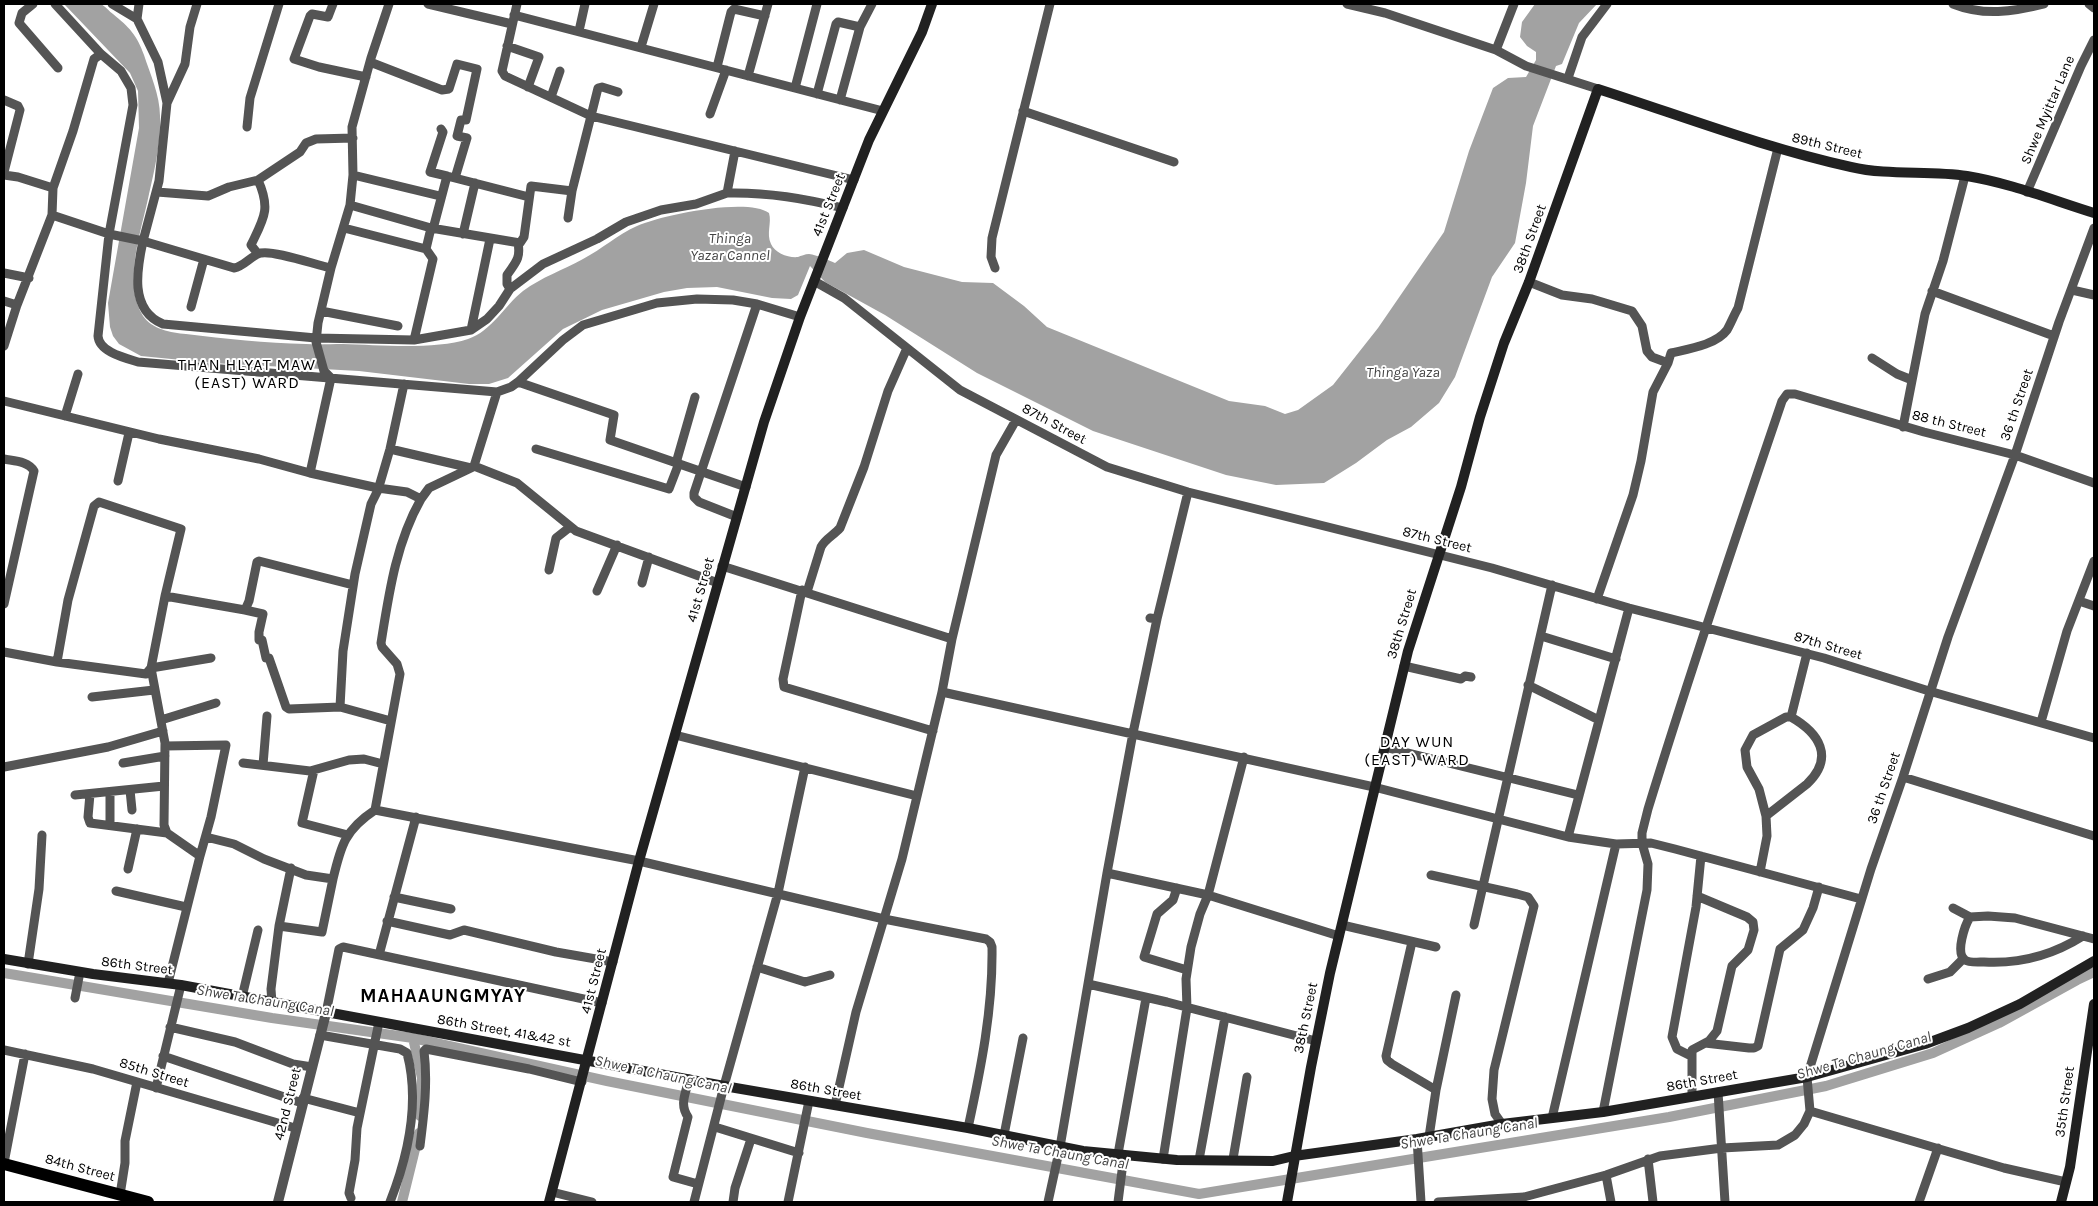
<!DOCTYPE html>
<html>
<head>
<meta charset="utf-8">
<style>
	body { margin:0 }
	#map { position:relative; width:2098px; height:1206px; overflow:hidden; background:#fff; font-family:Karla,sans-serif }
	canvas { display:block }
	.frame { position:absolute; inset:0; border:5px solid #000; pointer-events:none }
</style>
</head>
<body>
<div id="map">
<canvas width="2098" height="1206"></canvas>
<div class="frame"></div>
</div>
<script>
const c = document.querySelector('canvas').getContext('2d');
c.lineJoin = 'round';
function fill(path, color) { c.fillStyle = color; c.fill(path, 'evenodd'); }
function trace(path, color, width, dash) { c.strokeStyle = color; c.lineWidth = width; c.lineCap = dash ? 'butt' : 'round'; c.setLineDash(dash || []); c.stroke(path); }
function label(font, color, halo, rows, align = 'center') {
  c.font = font + ' Karla,sans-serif'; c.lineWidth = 4; c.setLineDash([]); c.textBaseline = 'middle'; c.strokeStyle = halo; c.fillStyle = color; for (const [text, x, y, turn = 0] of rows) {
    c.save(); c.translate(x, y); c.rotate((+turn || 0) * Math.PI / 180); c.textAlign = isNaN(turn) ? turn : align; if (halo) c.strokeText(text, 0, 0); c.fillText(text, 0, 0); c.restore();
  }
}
fill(new Path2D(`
	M 64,4 C 73,4 94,1 101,4 C 105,6 110,12 113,14 C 129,27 137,35 144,55 C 150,74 160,95 160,116 C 161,142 155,168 149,194 C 142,229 122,283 143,316 C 152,329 171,333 186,334 C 225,339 266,343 306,344 C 318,345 330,344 343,344 C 378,345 435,350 468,339 C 492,331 504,306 523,291 C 542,277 563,270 583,259 C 602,249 617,235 637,226 C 661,215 748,197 769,213 C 772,223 766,233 771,244 C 775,253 788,258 798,257 C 801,256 805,254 809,254 C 817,255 828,260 835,263 L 847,253 L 864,250 L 904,267 L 962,282 L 993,283 L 1024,306 L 1047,327 L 1229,401 L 1265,406 L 1285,414 L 1298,410 L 1333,385 L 1378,328 L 1444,232 L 1469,151 L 1493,88 L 1508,78 L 1526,77 L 1536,60 L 1536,52 L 1527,46 L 1520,37 L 1522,22 L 1535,4 L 1597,4 L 1579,23 L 1562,64 L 1556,66 L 1533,126 L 1526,183 L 1515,243 L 1492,277 L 1455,377 L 1439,403 L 1411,427 L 1387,440 L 1356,463 L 1324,483 L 1276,485 L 1226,475 L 1093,431 L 977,373 L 885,315 L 825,282 L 810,266 L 798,295 L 791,299 L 772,298 L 717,287 L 687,288 L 664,292 L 602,310 L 563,329 L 508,378 L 489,384 L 469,384 L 359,371 L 212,363 L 141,356 L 119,344 L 113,336 L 110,327 L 108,303 L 139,128 L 138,91 L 130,73 Z`), '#a2a2a2');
trace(new Path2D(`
	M 4,973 L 272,1018 L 413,1038 L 607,1081 L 867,1133 L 1199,1194 L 1669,1117 L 1826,1086 L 1933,1053 L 1999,1023 L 2077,980 L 2094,972
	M 413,1038 L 422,1078 L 420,1116
	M 402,1202 L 419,1133`), '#a2a2a2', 10);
trace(new Path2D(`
	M 33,4 L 22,13 L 19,23 L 58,68
	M 55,4 L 101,54 L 121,71 L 131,88 L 133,105 L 109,234 L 98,336 C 99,352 125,358 138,362 L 497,392 L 511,387 L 518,382 L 563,340 L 583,325 L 657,303 L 697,299 L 733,300 L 757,304 L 800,317
	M 112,4 L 137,19
	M 139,4 L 137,19 L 158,62 L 167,103
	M 333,4 L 328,17 L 312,14 L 310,16 L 294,59 L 319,67 L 366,77
	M 428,4 L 512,24
	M 517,4 L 502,71 L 505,76 L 591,116 L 854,180
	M 1347,4 L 1385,13 L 1496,50 L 1526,66 L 1598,89
	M 1953,4 C 1983,16 2013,12 2044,4
	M 2089,4 L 2094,8
	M 514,15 L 883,111
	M 579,31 L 585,4
	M 507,46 L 539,57 L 528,87
	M 641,47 L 654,4
	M 1496,50 L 1514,4
	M 370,62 L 442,90 L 449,89 L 457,64 L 477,69 L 466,120 L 461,120 L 457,136 L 467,138 L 455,178
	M 717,67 L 731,12 L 734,9 L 765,16
	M 748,76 L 768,4
	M 1568,78 L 1582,37 L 1607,4
	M 795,88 L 817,4
	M 817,94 L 836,24 L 838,22 L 860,27
	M 551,97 L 560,71
	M 4,100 L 18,106 L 20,110 L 4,172
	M 840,100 L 860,27 L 872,4
	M 1023,111 L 1174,162
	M 710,114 L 726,70
	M 591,116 L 598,88 L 602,87 L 618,92
	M 247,127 L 250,98 L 279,4
	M 441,129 L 443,132 L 430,172 L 447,176
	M 735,151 L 727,193 C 767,192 804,198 843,208
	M 4,175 L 18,177 L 53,188
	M 353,175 L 440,196
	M 258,180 C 271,209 264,218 251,245 L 258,254
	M 157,192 L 208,196 L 229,187 L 258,180 L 300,152 L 306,143 L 316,139 L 353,138
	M 2027,192 L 2081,66 L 2094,40
	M 350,205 L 431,228 L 520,243 L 524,237 L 531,186 L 572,191 L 591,116
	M 52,215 L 109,234 L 143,241 L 159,181 L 167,103 L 185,64 L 190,27 L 197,4
	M 568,218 L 572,191
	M 344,228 L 426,249
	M 433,229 L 447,176 L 529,197
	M 463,234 L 475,183
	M 331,268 C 316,265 274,250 261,253 C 250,256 245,266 234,268 L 143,241 C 137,269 129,310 163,324 L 316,338 L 414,340 L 471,330 L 487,319 L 499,306 L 510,289 L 543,264 L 597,239 L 626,222 L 661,210 L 696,204 L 727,193
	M 995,268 L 991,257 L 992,238 L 1050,4
	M 4,273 L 29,278
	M 814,281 L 844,298 L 960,390 L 1107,467 L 1188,492 L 1492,568 L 1629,608 L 1824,658 L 1929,691 L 2094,738
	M 1529,282 L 1562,295 L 1592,299 L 1632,311 L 1642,326 L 1647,351 L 1652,357 L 1668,363 L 1671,353 C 1688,349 1716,345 1727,330 C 1731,323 1734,315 1738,308 L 1778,148
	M 510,289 L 507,284 L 507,275 C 515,263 521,259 518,243
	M 2072,290 L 2094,295
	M 1932,291 L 2054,336
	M 4,301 L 17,305
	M 191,307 L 204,259
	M 321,311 L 398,326
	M 471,330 L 490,239
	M 414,340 L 433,259 L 426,249 L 431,228
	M 4,346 L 17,305 L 52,215 L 53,188 L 73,131 L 94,59 L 101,54
	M 1872,358 L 1897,374 L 1912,380
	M 518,382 L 614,415 L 610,440 L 746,487
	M 4,401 L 159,439 L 259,459 L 310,473 L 331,378 L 324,371 L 316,342 L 318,323 L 331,268 L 350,205 L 353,175 L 352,127 L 371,58 L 389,4
	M 65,416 L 78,374
	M 1903,427 L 1925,314 L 1943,261 L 1965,176
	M 390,449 L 471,468 L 474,466 L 517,483 L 576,531 L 718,583
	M 536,449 L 669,489 L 679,463
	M 4,459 C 14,461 28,461 34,471 L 4,604
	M 676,463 L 695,397
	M 474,466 L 497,392
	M 310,473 L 378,488 L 407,492 L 421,499 L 429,488 L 471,468
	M 118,481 L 129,433
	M 737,517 L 699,502 L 694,497 L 694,493 L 757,304
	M 722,566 L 952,639 L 942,692 L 902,859 L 856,1012 L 835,1105
	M 549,570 L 556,538 L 570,527
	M 642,583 L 649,557
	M 802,590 L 783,679 L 784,687 L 933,731
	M 597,591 L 617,545
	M 807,592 L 821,547 C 825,539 834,535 840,528 L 864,467 L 888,391 L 907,348
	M 165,596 L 245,610
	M 1597,599 L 1633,495 L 1641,461 L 1653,392 L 1668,363
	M 2079,601 L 2094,606
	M 1150,618 L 1157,619 L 1188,492
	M 1541,636 L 1616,659
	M 952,639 L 996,455 L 1016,420
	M 4,652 L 57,662 L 146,674 L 151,668 L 165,743 L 164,825 L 167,833 L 200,856 L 168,983
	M 57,662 L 68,600 L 94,506 L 99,502 L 181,529 L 165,596 L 151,668 L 211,658
	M 1404,666 L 1461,679 L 1465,676 L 1471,677
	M 1528,685 L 1599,720
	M 942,692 L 1374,787 L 1568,837 L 1616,844 L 1651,843 L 1675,849 L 1861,899
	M 92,697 L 154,690
	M 340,707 L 289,709 L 286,707 L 269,658 L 266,658 L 262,640 L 259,640 L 259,632 L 263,614 L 245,610 L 249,601 L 257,562 L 259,561 L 353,585
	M 161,720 L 216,703
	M 391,721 L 340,707 L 343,651 L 355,574 L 371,504 L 378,490 L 390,449 L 404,384
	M 2041,722 L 2067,631 L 2094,561
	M 675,735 L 917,796
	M 165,746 L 226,745 L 211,817 L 200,856
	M 1384,747 L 1578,795
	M 1244,757 L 1208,895 L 1339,936
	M 123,763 L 165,756
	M 243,763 L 310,771 L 349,760 L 364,759 L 383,764
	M 263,765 L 267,716
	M 4,767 L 108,747 L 163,731
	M 314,770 L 302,823 L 348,835
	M 1903,777 L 2094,836
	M 130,790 L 132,810
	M 90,794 L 88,817 L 90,823 L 167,833
	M 75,795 L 164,786
	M 375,810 L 400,674 L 397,664 L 382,647 L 381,643 C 389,593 396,543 421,499
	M 1766,816 L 1807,784 C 1835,757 1819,733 1791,717
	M 110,825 L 110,792
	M 206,837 L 234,844 L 264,859 L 306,875 L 333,879 C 341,845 345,830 375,810 L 639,861 L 884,919 L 986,939 L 990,942 L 992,947 C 993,1009 981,1068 968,1128
	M 1568,837 L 1629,608
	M 128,869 L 137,829
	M 1760,872 L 1767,836 L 1766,816 L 1759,789 L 1747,767 L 1745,750 L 1753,735 L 1786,717 L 1791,717 L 1807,653
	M 1107,873 L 1208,895 L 1200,914 L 1191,947 L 1186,979 L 1187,1008 L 1163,1159
	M 1431,875 L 1517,894 L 1528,897 L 1534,906 L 1494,1070 L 1492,1099 L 1495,1114 L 1502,1124
	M 1177,888 L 1173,900 L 1157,914 L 1144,957 L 1187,970
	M 116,891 L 186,907
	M 394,897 L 451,909
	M 1953,908 L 1970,917 L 1988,916 L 2015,918 L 2094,939
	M 1970,917 C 1965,925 1955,953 1965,960 C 1969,963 1978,962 1984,962 C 2019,964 2053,955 2083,936
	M 387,921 L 450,935 L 464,930 L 556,952 L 613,962
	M 1342,925 L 1436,947
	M 1474,925 L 1552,585
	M 279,926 L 322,932 L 333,879
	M 1412,942 L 1386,1056 L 1387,1060 L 1392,1064 L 1436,1090
	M 379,955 L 416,817
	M 28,964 L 39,889 L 42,835
	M 757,967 L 805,982 L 830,975
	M 1928,979 L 1950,972 L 1963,959
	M 1088,984 L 1167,1002 L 1316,1041
	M 242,997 L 258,930
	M 75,998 L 80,972
	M 272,1003 L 271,989 L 279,926 L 291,868
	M 326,1013 L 339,949 L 343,947 L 602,1003
	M 170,1027 L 235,1042 L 293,1064 L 312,1067
	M 320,1035 L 400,1049 L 407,1053 C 420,1102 408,1156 390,1202
	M 1705,1043 L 1749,1048 L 1754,1048 L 1758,1046 L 1780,949 L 1803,930 L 1813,908 L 1819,887
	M 4,1050 L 93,1069 L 295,1128
	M 163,1056 L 302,1103
	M 1691,1056 L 1677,1049 L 1672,1037 L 1696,907 L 1701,856
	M 689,1079 C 686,1093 679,1104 688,1117 L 673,1177 L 698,1184
	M 156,1088 L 181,985
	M 1718,1092 L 1725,1202
	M 1692,1096 L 1692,1050 L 1709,1041 L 1717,1031 L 1732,966 L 1748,950 L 1754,930 L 1753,922 L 1747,917 L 1697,896
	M 303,1098 L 360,1113
	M 1603,1112 L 1647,890 L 1648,864 L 1642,843 L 1642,833 L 1648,809 C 1690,672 1736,536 1782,401 L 1787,394 L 1795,394 L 1924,432 L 2015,455 L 2094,483
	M 1552,1118 L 1616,844
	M 715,1127 L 799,1153
	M 1004,1135 L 1023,1038
	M 1429,1137 L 1436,1090 L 1456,995
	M 1417,1139 L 1421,1202
	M 420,1146 C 424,1114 428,1083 424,1051 L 426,1049 L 529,1069 L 582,1082
	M 1118,1154 L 1146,998
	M 1233,1159 L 1247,1077
	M 1648,1159 L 1653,1202
	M 1199,1160 L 1225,1017
	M 4,1163 L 25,1054
	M 1606,1175 L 1611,1202
	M 2066,1182 L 2004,1168 L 1810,1111 L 1807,1077 L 1871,869 L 1903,777 L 1948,637 L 2015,455 L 2059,322 L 2094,228
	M 552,1192 L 592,1202
	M 120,1195 L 125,1163 L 125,1141 L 137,1082
	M 351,1198 L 349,1193 L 355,1160 L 357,1128 L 379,1022
	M 694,1202 L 724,1086 L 778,893 L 805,767
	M 733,1202 L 735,1188 L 751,1139
	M 788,1202 L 809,1101
	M 1048,1202 L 1060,1147 L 1107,873 L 1133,733 L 1157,619
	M 1118,1202 L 1124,1155
	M 1438,1202 L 1524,1197 L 1606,1175 L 1660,1156 L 1722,1148 L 1778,1145 L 1795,1135 L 1804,1124 L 1810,1111
	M 1919,1202 L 1938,1148`), '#545454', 9);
trace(new Path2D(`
	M 278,1202 L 326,1013`), '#545454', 10);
trace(new Path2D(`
	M 4,959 L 93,974 L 181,985 L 724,1086 L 968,1128 L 1083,1151 L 1177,1160 L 1273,1161 L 1294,1156 L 1417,1139 L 1502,1124 L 1603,1112 L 1807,1077 L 1925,1044 L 1968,1028 L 2020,1004 L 2094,961
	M 549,1202 L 639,861 L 764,422 L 800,317 L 869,140 L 922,32 L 932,4
	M 1287,1202 L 1311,1067 L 1330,973 L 1408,651 L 1461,487 L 1480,417 L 1504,343 L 1529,282 L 1598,89 C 1682,116 1765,148 1851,167 C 1889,176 1929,170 1967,176 C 2010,183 2052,200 2094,213
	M 2061,1202 L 2070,1167 L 2094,1004`), '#212121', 10);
trace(new Path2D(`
	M 4,1164 L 148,1202`), '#000', 12);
label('14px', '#000', '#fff', [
	["Shwe Myittar Lane",2048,110,-67],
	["89th Street",1827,146,14],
	["41st Street",829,205,-68],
	["38th Street",1530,239,-70],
	["36 th Street",2017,405,-71],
	["87th Street",1054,424,28],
	["88 th Street",1949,424,14],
	["87th Street",1437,540,14],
	["41st Street",701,590,-74],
	["38th Street",1402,624,-73],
	["87th Street",1828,646,16],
	["36 th Street",1884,788,-71],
	["86th Street",137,966,7],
	["41st Street",594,981,-76],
	["38th Street",1306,1018,-78],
	["86th Street, 41&42 st",504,1031,10],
	["85th Street",154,1073,17],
	["86th Street",1702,1081,-10],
	["86th Street",826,1090,10],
	["35th Street",2065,1102,-82],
	["42nd Street",288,1104,-76],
	["84th Street",80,1168,15]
]);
label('italic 15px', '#434343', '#fff', [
	["Thinga",730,239],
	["Yazar Cannel",730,256],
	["Thinga Yaza",1403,373],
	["Shwe Ta Chaung Canal",265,1001,9],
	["Shwe Ta Chaung Canal",1864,1056,-16],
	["Shwe Ta Chaung Canal",663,1075,12],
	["Shwe Ta Chaung Canal",1469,1134,-9],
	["Shwe Ta Chaung Canal",1060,1153,10]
]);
c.letterSpacing = '1px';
label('16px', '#000', '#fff', [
	["THAN HLYAT MAW",247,365],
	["(EAST) WARD",247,383],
	["DAY WUN",1417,742],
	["(EAST) WARD",1417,760]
]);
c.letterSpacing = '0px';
c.letterSpacing = '1px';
label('bold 19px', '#000', '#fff', [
	["MAHAAUNGMYAY",443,997]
]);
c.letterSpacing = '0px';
</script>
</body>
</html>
